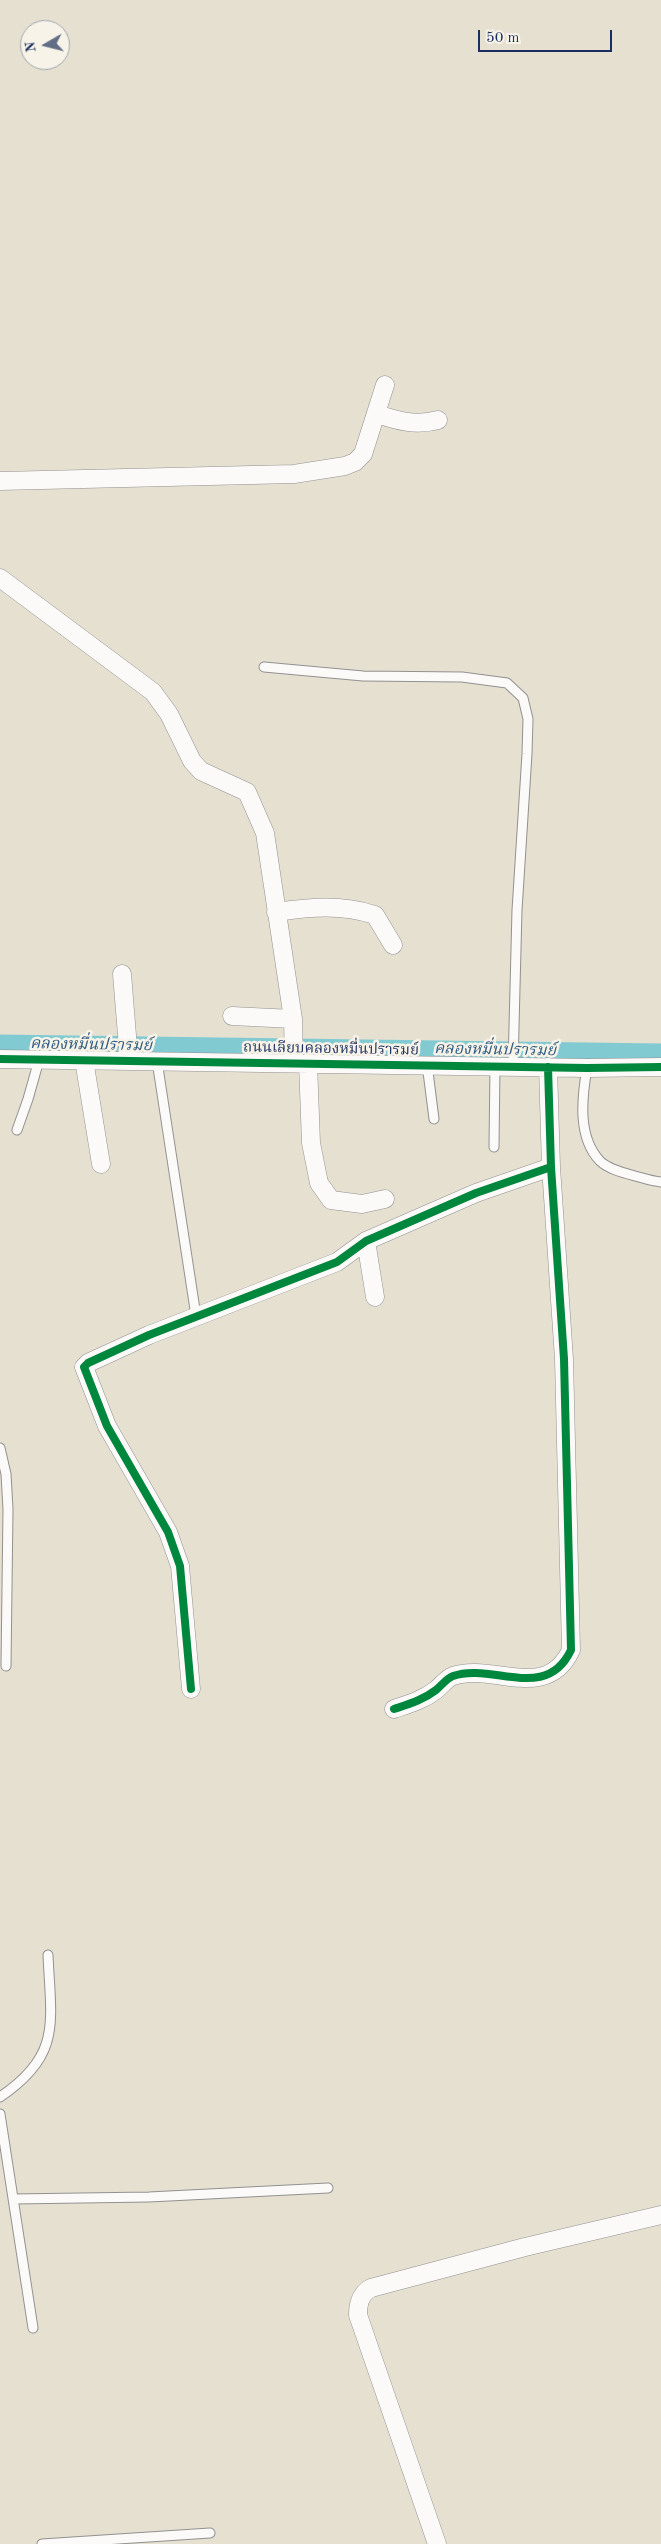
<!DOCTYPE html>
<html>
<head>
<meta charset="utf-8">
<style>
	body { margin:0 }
	#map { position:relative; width:661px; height:2544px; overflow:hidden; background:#e6e0d1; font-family:"Old Standard TT",serif }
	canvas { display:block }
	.north { position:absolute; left:20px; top:20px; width:50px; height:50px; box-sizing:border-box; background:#f7f3e8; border:1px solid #9fa5b1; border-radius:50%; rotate:262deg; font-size:14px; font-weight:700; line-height:20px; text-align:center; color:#1b2f5e }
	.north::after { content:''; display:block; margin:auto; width:18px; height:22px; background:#626d86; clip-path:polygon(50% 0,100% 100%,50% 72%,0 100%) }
	.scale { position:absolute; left:478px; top:30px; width:134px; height:22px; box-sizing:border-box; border:2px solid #1b2f5e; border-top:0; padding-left:6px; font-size:15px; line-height:18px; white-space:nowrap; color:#1b2f5e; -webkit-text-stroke:4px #f7f3e8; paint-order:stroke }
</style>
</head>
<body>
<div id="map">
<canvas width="661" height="2544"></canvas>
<div class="north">N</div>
<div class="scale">50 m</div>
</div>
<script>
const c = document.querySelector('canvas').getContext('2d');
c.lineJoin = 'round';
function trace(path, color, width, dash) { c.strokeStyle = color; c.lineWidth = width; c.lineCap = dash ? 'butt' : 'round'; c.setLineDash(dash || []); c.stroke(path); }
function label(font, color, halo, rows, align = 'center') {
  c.font = font + ' "Old Standard TT","Noto Serif Thai",serif'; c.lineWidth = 5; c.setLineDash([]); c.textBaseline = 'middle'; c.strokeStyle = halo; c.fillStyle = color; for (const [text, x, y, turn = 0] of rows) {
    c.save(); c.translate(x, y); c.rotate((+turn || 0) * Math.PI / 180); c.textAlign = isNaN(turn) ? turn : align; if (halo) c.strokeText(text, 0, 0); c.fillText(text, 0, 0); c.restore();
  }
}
trace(new Path2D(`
	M 0,1044 L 661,1053`), '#82cad2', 19);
const service = new Path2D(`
	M 264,667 L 363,676 L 462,677 L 507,683 L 523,698 L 528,719 L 527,754 L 517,910 L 513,1066
	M 157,1061 L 196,1316
	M 427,1064 L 434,1119
	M 587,1068 C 582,1097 577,1137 600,1161 C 608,1169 624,1173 635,1176 C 643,1178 652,1181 661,1182
	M 17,1130 L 28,1099 L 39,1060
	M 494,1147 L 495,1065
	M 0,1448 L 6,1474 L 8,1509 L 6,1666
	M 0,2097 C 62,2055 51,2023 48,1955
	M 0,2114 L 33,2328
	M 13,2199 L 149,2197 L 328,2188
	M 42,2544 L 210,2533`);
const minor = new Path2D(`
	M 377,414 C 398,421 416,426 438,420
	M 0,481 L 294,474 L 345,466 L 355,462 L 363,454 L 385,385
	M 0,578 L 153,692 L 169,714 L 192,761 L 201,771 L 247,792 L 265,833 L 293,1019 L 294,1063
	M 276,912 C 311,907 341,904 375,915 L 393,945
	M 122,974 L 129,1060
	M 232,1016 L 293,1019
	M 0,1059 L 587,1068 L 661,1067
	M 84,1060 L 101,1164
	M 308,1063 L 311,1143 L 319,1183 L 331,1200 L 362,1204 L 385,1199
	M 366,1241 L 375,1297
	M 191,1689 L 180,1566 L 168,1532 L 107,1426 L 84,1367 L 88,1363 L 149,1335 L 337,1262 L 366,1241 L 476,1193 L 551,1167
	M 394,1709 C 409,1704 423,1700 436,1690 C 441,1686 447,1678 453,1676 C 492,1662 546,1703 571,1650 L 564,1359 L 551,1167 L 548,1067
	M 437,2544 L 358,2315 C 358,2304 360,2294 371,2288 L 525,2247 L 661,2215`);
trace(service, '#919191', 11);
trace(minor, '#919191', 19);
trace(service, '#fbfaf8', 9);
trace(minor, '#fbfaf8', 18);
trace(new Path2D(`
	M 0,1059 L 587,1068 L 661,1067
	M 191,1689 L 180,1566 L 168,1532 L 107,1426 L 84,1367 L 88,1363 L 149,1335 L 337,1262 L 366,1241 L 476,1193 L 551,1167
	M 394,1709 C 409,1704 423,1700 436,1690 C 441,1686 447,1678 453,1676 C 492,1662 546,1703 571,1650 L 564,1359 L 551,1167 L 548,1067`), '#00873e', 8);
label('15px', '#1b2f5e', '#f7f3e8', [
	["ถนนเลียบคลองหมื่นปรารมย์",331,1049,1]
]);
label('italic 16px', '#2d5a81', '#f7f3e8', [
	["คลองหมื่นปรารมย์",91,1045,1],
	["คลองหมื่นปรารมย์",495,1050,1]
]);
</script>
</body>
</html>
